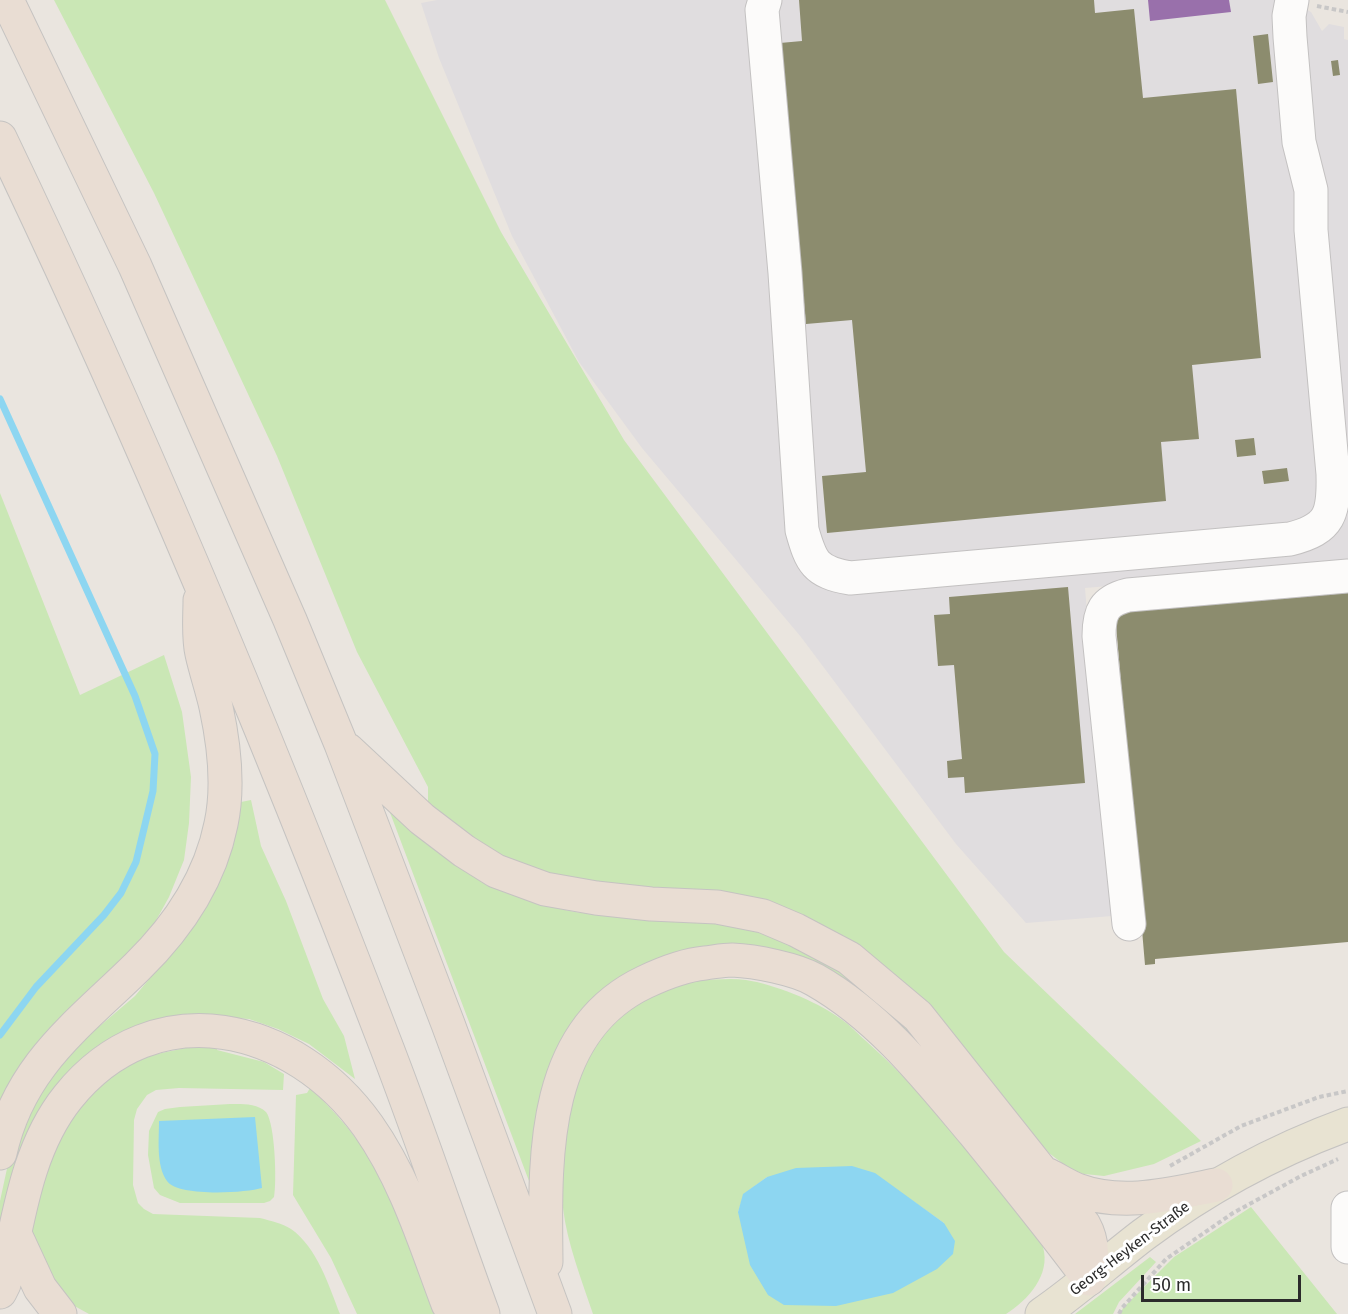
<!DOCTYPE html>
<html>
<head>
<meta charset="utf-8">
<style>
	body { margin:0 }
	#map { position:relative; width:1348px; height:1314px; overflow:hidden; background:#eae5df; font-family:"Fira Sans",sans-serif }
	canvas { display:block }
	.scale { position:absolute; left:1141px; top:1275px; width:160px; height:27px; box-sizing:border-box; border:3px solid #2b2b2b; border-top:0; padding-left:8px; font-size:18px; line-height:21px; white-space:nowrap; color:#2b2b2b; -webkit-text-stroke:4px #fff; paint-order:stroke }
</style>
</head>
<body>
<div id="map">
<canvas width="1348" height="1314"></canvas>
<div class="scale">50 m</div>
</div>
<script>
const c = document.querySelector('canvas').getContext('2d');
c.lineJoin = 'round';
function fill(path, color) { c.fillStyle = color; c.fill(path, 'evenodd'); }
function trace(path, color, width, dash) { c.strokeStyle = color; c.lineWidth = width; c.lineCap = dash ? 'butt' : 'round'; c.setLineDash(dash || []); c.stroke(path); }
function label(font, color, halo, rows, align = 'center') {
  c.font = font + ' "Fira Sans",sans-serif'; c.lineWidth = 6; c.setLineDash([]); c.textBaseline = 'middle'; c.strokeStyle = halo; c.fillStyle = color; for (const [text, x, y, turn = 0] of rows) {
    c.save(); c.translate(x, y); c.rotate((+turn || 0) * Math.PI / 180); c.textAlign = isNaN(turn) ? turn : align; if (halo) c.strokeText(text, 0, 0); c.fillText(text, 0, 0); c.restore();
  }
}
fill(new Path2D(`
	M 437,0 L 1291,0 L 1311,12 L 1322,31 L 1329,24 L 1344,27 L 1344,39 L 1348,40 L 1348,566 L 1085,588 L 1112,916 L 1026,923 L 956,844 L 801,637 L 642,448 L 579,362 L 512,236 L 439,58 L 421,3 Z`), '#e0dddf');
fill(new Path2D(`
	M 54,0 L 385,0 L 501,232 L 624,440 L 1004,952 L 1201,1141 L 1154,1164 L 1104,1176 L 1075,1173 L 1049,1153 L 959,1048 L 836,936 L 524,874 L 428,808 L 428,787 L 357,652 L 277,456 L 154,193 Z
	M 0,493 L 80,695 L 164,655 L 182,712 L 191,777 L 189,823 L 184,860 L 169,897 L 143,944 L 0,1114 Z
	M 236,798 L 241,802 L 251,800 L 261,846 L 286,901 L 323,999 L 344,1036 L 355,1079 L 309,1044 L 278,1029 L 249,1019 L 219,1017 L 110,1047 L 0,1245 L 0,1201 L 11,1150 L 28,1105 L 83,1035 L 101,1025 L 135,996 L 191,929 Z
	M 386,802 L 458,865 L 475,877 L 504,892 L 542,905 L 575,912 L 624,917 L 677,919 L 730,926 L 770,935 L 846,972 L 910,1028 L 1056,1206 L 786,963 L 610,989 L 535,1180 L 529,1181 Z
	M 700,980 C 715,980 731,978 746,980 C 773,984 816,1001 838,1017 C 848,1023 857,1033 866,1041 C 918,1087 962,1142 1006,1196 C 1018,1211 1038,1229 1043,1247 C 1051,1275 1028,1300 1006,1314 L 593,1314 C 582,1281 567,1243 563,1208 C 555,1146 565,1064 613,1020 C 636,998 671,988 700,980 ZM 767,1177 L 910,1199 L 944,1223 L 738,1212 L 744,1194 Z
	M 218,1046 L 217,1050 L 264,1062 L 284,1074 L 283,1090 L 179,1088 L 156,1090 L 147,1095 L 137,1109 L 134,1120 L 133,1185 L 138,1203 L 144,1209 L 153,1214 L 260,1218 C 271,1221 282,1223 291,1229 C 317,1247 329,1286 340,1314 L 89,1314 L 69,1303 L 53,1286 L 34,1243 L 32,1226 L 34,1202 L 65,1123 L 96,1085 L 138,1058 L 190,1047 Z
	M 310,1088 C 345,1120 374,1158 394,1202 C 411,1238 423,1277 437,1314 L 357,1314 L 331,1258 L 293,1195 L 296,1095 L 307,1093 Z
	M 230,1104 C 241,1104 257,1103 266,1112 C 275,1123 277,1182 274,1197 L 270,1201 L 264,1203 L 180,1203 L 160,1195 L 154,1188 L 148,1155 L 149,1131 L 158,1112 L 165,1109 L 180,1107 Z
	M 1251,1207 L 1337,1314 L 1120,1314 L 1123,1308 L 1174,1257 Z
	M 1150,1257 L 1156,1262 L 1119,1302 L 1113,1314 L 1075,1314 Z`), '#cae7b5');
fill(new Path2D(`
	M 255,1117 L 262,1188 C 245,1193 178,1197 167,1181 C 156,1166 159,1139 159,1121 Z
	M 852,1166 L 875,1173 L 944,1223 L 955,1241 L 953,1254 L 937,1269 L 893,1293 L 836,1306 L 784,1305 L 768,1295 L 750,1265 L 738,1212 L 743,1194 L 767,1177 L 796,1168 Z`), '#8dd6f1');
fill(new Path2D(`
	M 1148,0 L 1229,0 L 1231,12 L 1150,21 Z`), '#9970ab');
fill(new Path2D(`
	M 799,0 L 1094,0 L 1095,13 L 1134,9 L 1143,98 L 1236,89 L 1261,358 L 1192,365 L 1199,439 L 1161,442 L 1166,501 L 827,533 L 822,476 L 866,472 L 852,320 L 806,324 L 780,43 L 802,41 Z
	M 1268,34 L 1273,82 L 1258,84 L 1253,36 Z
	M 1338,60 L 1340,75 L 1333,76 L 1331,61 Z
	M 1254,438 L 1256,455 L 1237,457 L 1235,440 Z
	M 1287,468 L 1289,481 L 1264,484 L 1262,471 Z
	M 1068,587 L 1085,783 L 965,793 L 964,777 L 948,778 L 947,761 L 962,759 L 954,665 L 938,666 L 934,615 L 950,614 L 949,597 Z
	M 1348,593 L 1348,942 L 1155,959 L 1155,964 L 1145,965 L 1115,613 Z`), '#8c8c6e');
trace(new Path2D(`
	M 0,399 L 135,696 L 155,754 L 153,791 L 148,812 L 136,862 L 121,893 L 104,915 L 36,987 L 0,1035`), '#8dd6f1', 7);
const minor = new Path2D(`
	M 765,0 L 762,10 L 785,273 L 802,530 C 811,562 815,572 850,578 L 1290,539 C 1331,529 1334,513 1333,474 L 1311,230 L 1311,190 L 1299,142 L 1290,37 L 1289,16 L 1292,0
	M 1129,924 L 1099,636 C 1099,612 1104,601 1128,595 L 1348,576
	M 1348,1208 L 1348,1247`);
const major = new Path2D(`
	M 1042,1314 C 1077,1290 1109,1261 1143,1235 C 1206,1188 1274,1151 1348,1124`);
const highway = new Path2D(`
	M 7,0 L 135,266 L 290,620 L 341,744 L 448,1024 L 555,1314
	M 0,138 C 142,434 268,737 385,1043 C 420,1133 450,1224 483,1314
	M 348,750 L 422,819 L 464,851 L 496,871 L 545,889 L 596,898 L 651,904 L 717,907 L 763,916 L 796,930 L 849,958 L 918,1016 L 1084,1225 C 1094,1243 1092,1259 1089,1279
	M 0,1153 C 19,1066 78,1025 137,967 C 177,928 210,879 221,824 C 229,787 224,744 216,707 C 212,689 206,672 202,654 C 198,637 200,617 200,600
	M 1048,1175 C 1058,1180 1067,1186 1077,1190 C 1123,1207 1170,1194 1216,1185
	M 15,1234 L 40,1288 L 60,1314
	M 546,1262 C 545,1162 539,1032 645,982 C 664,973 684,965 705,963 C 714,962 723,960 732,960 C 755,961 796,969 815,980 C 880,1017 927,1077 974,1133 C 1013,1181 1052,1229 1089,1279
	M 0,1292 L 4,1284 C 18,1222 26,1149 68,1097 C 155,989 295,1023 368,1126 C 406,1180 425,1243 448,1304 L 456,1314`);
trace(minor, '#c3c1c1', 35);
trace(major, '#c5c3c1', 35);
trace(highway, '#c5c3c1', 35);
trace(new Path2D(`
	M 1317,6 L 1348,12
	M 1170,1166 L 1241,1126 L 1319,1097 L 1348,1091
	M 1119,1314 L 1122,1308 L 1166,1259 L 1233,1213 L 1301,1176 L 1338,1159`), '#c8c7c7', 4, [4.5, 3]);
trace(minor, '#fcfbfa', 33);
trace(major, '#e8e3d2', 33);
trace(highway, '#e9ddd3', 33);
label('15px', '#2b2b2b', '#fff', [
	["Georg-Heyken-Straße",1130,1249,-37]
]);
</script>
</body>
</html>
